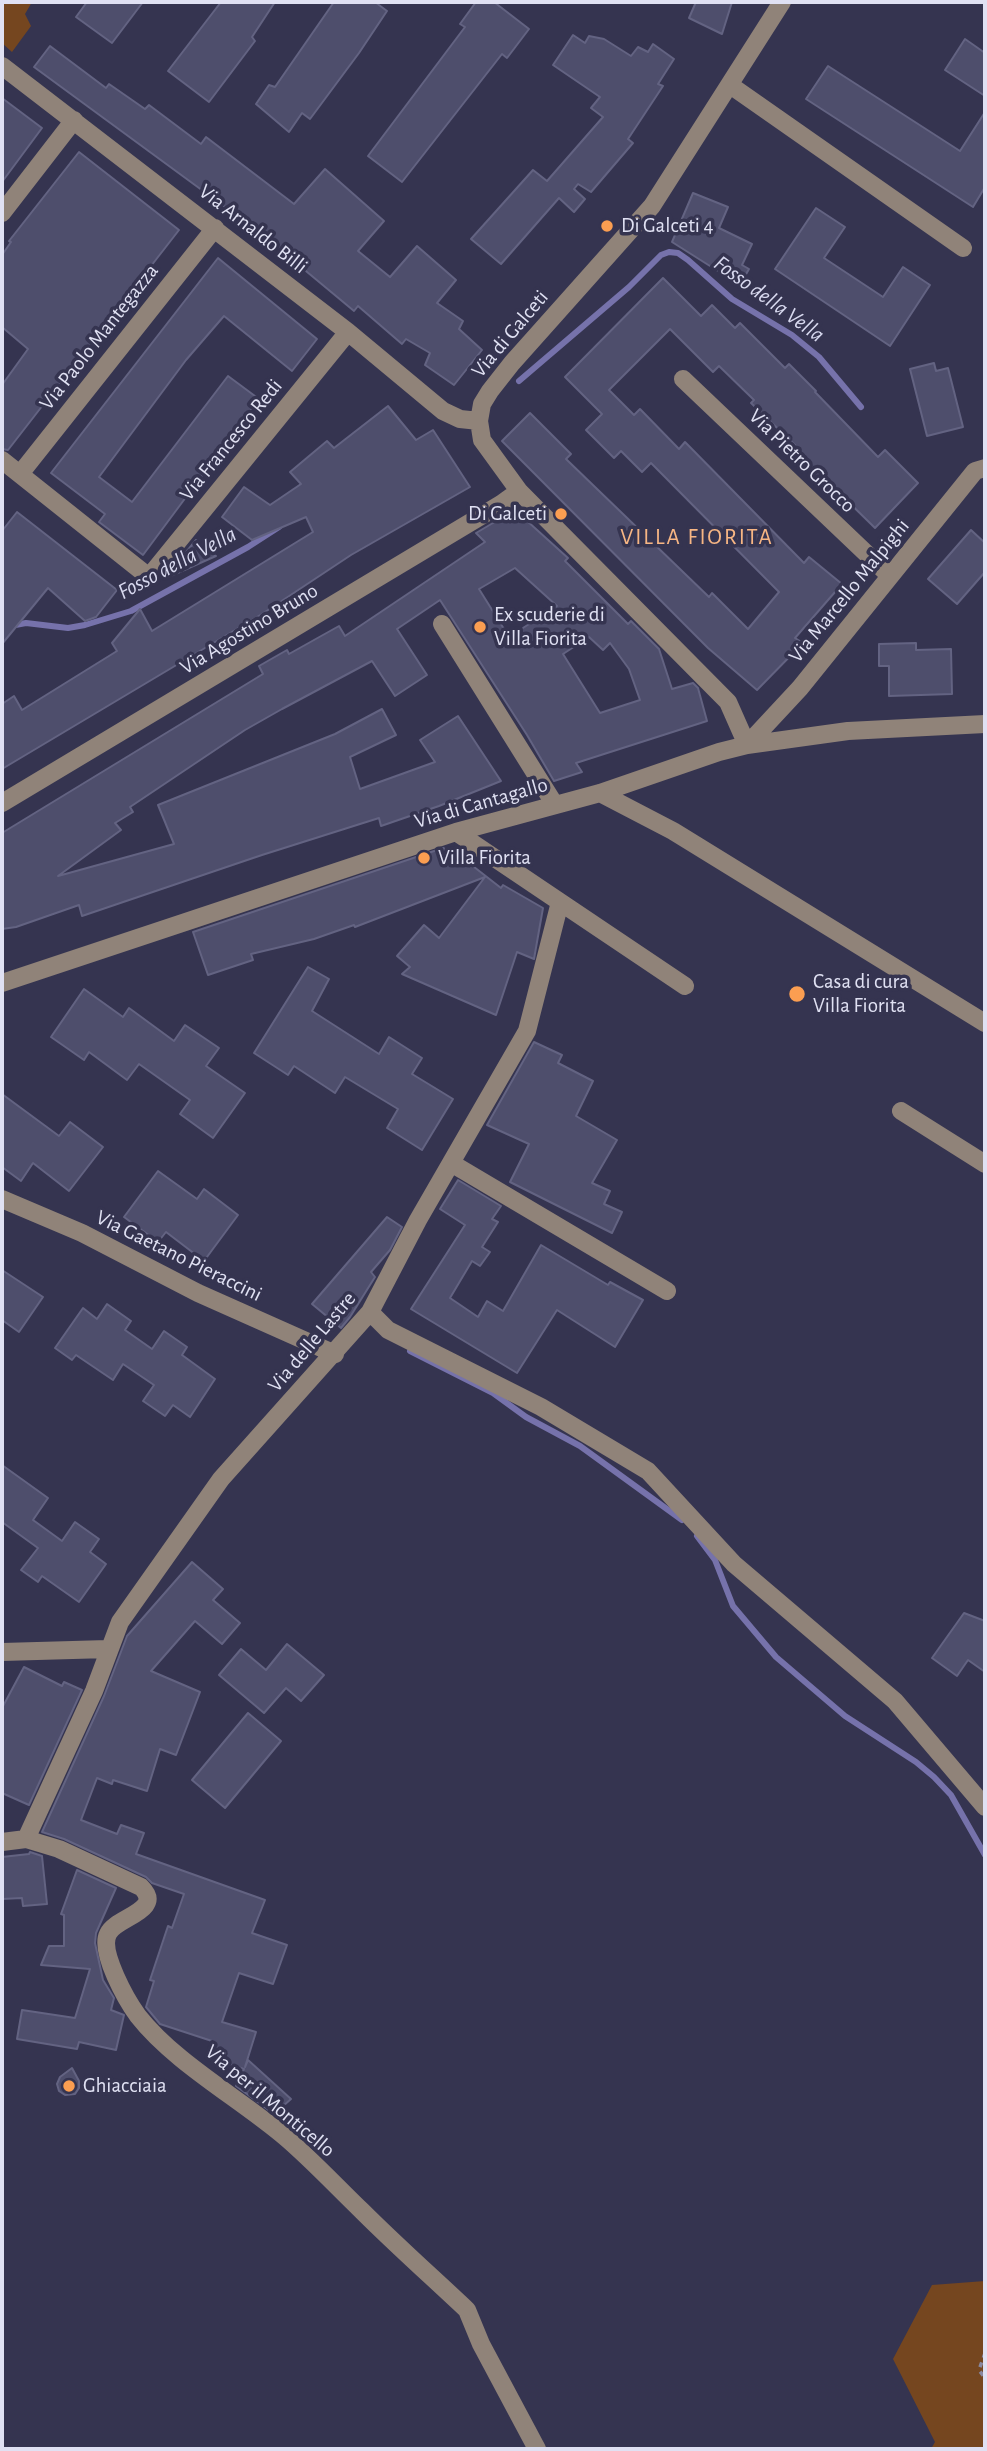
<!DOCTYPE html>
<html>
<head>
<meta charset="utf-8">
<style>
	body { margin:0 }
	#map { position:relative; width:987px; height:2451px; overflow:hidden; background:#353450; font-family:"Alegreya Sans",sans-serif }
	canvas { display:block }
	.frame { position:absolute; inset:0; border:4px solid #e0e1f3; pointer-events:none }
</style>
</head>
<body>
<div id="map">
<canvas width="987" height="2451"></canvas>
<div class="frame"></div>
</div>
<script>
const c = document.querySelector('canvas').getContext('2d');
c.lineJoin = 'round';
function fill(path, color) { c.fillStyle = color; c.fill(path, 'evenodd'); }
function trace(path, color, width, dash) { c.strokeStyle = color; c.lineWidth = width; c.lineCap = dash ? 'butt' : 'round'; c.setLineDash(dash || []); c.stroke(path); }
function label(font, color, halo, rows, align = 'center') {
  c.font = font + ' "Alegreya Sans",sans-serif'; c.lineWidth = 7; c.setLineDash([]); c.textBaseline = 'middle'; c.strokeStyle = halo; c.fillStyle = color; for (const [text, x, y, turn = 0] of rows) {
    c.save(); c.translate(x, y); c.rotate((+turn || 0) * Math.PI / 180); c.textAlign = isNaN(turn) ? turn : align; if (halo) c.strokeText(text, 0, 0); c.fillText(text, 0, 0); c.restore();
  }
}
fill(new Path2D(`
	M 2,2 L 32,2 L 25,14 L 31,26 L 12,52 L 2,43 Z
	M 985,2281 L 985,2449 L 931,2449 L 935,2442 L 893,2359 L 932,2285 Z`), '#75461f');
trace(new Path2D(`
	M 519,381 L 629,287 L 661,255 L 669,252 L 678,253 L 688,260 L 732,299 L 792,335 L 819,357 L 861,407
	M 2,631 L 10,626 L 26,623 L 68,628 L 85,625 L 131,611 L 248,547 L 279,527
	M 410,1351 L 493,1393 L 526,1417 L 580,1446 L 682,1520
	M 697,1536 L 715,1560 L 733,1606 L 776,1657 L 845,1716 L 916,1762 L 934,1777 L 951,1795 L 985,1855`), '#7672ab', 6);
const building = new Path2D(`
	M 87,2 L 143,2 L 112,43 L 76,17 Z
	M 221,2 L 275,2 L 252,37 L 255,41 L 209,102 L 168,71 Z
	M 334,2 L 375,2 L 387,11 L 359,53 L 310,119 L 302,113 L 289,132 L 256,104 L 269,85 L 275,87 Z
	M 476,2 L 494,2 L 529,29 L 507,58 L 502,54 L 402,182 L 368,156 L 465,27 L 460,24 Z
	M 696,2 L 732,2 L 722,34 L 689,18 Z
	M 573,35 L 585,43 L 589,36 L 604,39 L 631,56 L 638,47 L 648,52 L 653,44 L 674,59 L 658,84 L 663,86 L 628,139 L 633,143 L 591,192 L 578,184 L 574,189 L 585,199 L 574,212 L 559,198 L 501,264 L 471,239 L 533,170 L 547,181 L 603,117 L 591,108 L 600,97 L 553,65 Z
	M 965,39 L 985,53 L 985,96 L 945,70 Z
	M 50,46 L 106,88 L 109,84 L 145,109 L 149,105 L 201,144 L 206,137 L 294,204 L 325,169 L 384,221 L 358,251 L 390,277 L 417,246 L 456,280 L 437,303 L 463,321 L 459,329 L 482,350 L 454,385 L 425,365 L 430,353 L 406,339 L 402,344 L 358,306 L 354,311 L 259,232 L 34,67 Z
	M 828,66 L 960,151 L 985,112 L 985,187 L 973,207 L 806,99 Z
	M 2,98 L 42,128 L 2,182 Z
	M 79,152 L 179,230 L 8,450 L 2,449 L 2,385 L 28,349 L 2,327 L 2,255 L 11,242 L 9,241 Z
	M 693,193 L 728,207 L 719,228 L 752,244 L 742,265 L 749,269 L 740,285 L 672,242 Z
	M 816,208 L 845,227 L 824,258 L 883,297 L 903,267 L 930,285 L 890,346 L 775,269 Z
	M 218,258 L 317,339 L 292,371 L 224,316 L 186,360 L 99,477 L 132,502 L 228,376 L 259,399 L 143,555 L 99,522 L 105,514 L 51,473 Z
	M 663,278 L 701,316 L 712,305 L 735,328 L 740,323 L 785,368 L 789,364 L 816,391 L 815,392 L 878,457 L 885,450 L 918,483 L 875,528 L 823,477 L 820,480 L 791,449 L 795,445 L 751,403 L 754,400 L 719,366 L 713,372 L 670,329 L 609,390 L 634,415 L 640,409 L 679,449 L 685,442 L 804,563 L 809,557 L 842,584 L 795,638 L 803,643 L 757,690 L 708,648 L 502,441 L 530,413 L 571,454 L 566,459 L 709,597 L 712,593 L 748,629 L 779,592 L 651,463 L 642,472 L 621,451 L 614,458 L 586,430 L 602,414 L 565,377 Z
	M 934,363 L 936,371 L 948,368 L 963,427 L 927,436 L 910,369 Z
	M 388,406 L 416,440 L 433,430 L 470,487 L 351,555 L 262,614 L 2,769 L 2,704 L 14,696 L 22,710 L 117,651 L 112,643 L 140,609 L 152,631 L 313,532 L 306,517 L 252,540 L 222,517 L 244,487 L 270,505 L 301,484 L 290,472 L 327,441 L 334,448 Z
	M 515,510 L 568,558 L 565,561 L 628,624 L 631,621 L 659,649 L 672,689 L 693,683 L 698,688 L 707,721 L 576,763 L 582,772 L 554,781 L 527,735 L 440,600 L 397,629 L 427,675 L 395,696 L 372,661 L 282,709 L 245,730 L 130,807 L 133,812 L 115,823 L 121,830 L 58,876 L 174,844 L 158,805 L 335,734 L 382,709 L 396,735 L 350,757 L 360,789 L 435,762 L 420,740 L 458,716 L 501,781 L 439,806 L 381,826 L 379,818 L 262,855 L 82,916 L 79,905 L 16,927 L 2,929 L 2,833 L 263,674 L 259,666 L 287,650 L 289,654 L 339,626 L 345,636 L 485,542 L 476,533 ZM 515,568 L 557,606 L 509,637 L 479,589 ZM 589,637 L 603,650 L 610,643 L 629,669 L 640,700 L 600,713 L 563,654 Z
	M 17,512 L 117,590 L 96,617 L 85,621 L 48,588 L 2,644 L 2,531 Z
	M 971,530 L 985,543 L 985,572 L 957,604 L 928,579 Z
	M 196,540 L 216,556 L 164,579 Z
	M 916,643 L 916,650 L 951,649 L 952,694 L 889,696 L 889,666 L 879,666 L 879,644 Z
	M 443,848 L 460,856 L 501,888 L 503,885 L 543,908 L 534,959 L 517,952 L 496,1015 L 402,974 L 410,967 L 397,956 L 424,925 L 439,938 L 485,877 L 355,927 L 354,925 L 314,939 L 251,954 L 253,960 L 208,975 L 193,932 Z
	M 308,967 L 329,979 L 312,1011 L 379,1054 L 389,1037 L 422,1058 L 412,1074 L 453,1099 L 422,1150 L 387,1128 L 398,1109 L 345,1077 L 335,1093 L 294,1066 L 288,1075 L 254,1053 Z
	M 84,989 L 123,1017 L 129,1008 L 174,1041 L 185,1025 L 219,1048 L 206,1066 L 245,1093 L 213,1138 L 180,1114 L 190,1100 L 139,1064 L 127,1080 L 89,1052 L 84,1060 L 51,1037 Z
	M 534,1042 L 562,1055 L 558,1063 L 593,1081 L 576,1116 L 617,1140 L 592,1183 L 610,1191 L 604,1204 L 622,1212 L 612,1233 L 510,1182 L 529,1144 L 487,1125 Z
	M 2,1094 L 59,1136 L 70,1122 L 103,1147 L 69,1191 L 33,1163 L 21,1181 L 2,1167 Z
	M 158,1171 L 197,1199 L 204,1189 L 238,1215 L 204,1261 L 166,1232 L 158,1242 L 124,1217 Z
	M 458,1180 L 501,1206 L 492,1219 L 498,1222 L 482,1247 L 490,1252 L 480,1266 L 472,1261 L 450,1298 L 478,1317 L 487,1301 L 503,1311 L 541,1245 L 608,1285 L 610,1282 L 643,1300 L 615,1347 L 557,1310 L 517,1373 L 411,1309 L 465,1225 L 440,1209 Z
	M 387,1217 L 402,1227 L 390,1250 L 371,1272 L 375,1277 L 350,1317 L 341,1328 L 312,1304 Z
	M 2,1270 L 43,1297 L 19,1332 L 2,1320 Z
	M 107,1304 L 131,1321 L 125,1330 L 152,1349 L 164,1331 L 187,1347 L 182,1355 L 215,1379 L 190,1417 L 173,1405 L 165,1416 L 143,1401 L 154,1385 L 123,1364 L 113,1380 L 76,1355 L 72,1360 L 55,1348 L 83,1308 L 97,1319 Z
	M 2,1465 L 48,1498 L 33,1520 L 62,1541 L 75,1522 L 99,1539 L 90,1552 L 106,1564 L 79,1602 L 42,1576 L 38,1582 L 21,1570 L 38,1548 L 2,1522 Z
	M 192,1562 L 223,1589 L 213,1600 L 240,1623 L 222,1644 L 195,1621 L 151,1671 L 200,1692 L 176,1755 L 160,1749 L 147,1791 L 113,1780 L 112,1784 L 97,1778 L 81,1820 L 117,1834 L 121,1825 L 144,1833 L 136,1854 L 265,1900 L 252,1933 L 287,1945 L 273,1984 L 239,1973 L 222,2022 L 256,2032 L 245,2067 L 248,2060 L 291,2099 L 274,2114 L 236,2086 L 244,2069 L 210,2058 L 215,2042 L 160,2024 L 146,2007 L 154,1981 L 150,1980 L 168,1926 L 172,1928 L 184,1894 L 152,1883 L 146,1877 L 64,1839 L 42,1832 L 104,1696 L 127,1636 Z
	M 964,1613 L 985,1621 L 985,1672 L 968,1660 L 957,1676 L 932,1658 Z
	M 287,1644 L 324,1675 L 301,1701 L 286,1688 L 264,1713 L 219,1675 L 241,1649 L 266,1670 Z
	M 24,1667 L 62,1686 L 64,1682 L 82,1690 L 29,1805 L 2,1793 L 2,1708 Z
	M 248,1713 L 281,1741 L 225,1808 L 192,1780 Z
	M 30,1852 L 42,1856 L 47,1904 L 23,1906 L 22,1898 L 2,1899 L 2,1857 L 29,1854 Z
	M 77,1870 L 116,1888 L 96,1933 L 95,1943 L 103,1980 L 114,1998 L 111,2010 L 124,2015 L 116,2050 L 79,2042 L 77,2049 L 17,2039 L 22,2010 L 75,2018 L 90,1969 L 41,1965 L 49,1946 L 64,1946 L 64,1915 L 61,1914 Z
	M 72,2068 L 79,2081 L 79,2088 L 75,2094 L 65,2095 L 59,2091 L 57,2084 L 60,2077 Z`);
fill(building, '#4e4e6c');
trace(building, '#636382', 2);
trace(new Path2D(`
	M 985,2353 L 979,2370 L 985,2378`), '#88889f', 3.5, [5, 5]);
trace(new Path2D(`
	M 2,66 L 348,332 L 443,411 L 460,419 L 479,421
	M 730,85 L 963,248
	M 2,213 L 74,120
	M 683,379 L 890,576
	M 2,460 L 149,577 L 348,332
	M 20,474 L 215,228
	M 442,624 L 555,805
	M 747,745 L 728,702 L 519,491 L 482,440 L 479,421 L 482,404 L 490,391 L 512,363 L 652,206 L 782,2
	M 747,745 L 800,688 L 975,471 L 985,468
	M 600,793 L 673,831 L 985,1023
	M 2,803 L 501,504 L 519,491
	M 560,902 L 685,986
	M 2,983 L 456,832 L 600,793 L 719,752 L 747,745 L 848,731 L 985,724
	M 901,1111 L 985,1164
	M 451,1163 L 667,1291
	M 2,1199 L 82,1233 L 198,1293 L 335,1354
	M 370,1312 L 388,1330 L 541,1407 L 648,1471 L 734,1564 L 895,1701 L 985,1807
	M 2,1652 L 108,1649
	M 26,1839 L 59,1849 L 141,1887 C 165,1911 115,1917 108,1934 C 99,1952 127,2001 138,2016 C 175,2063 239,2098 285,2137 C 312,2160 337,2187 362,2211 C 396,2245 432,2277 467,2310 L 481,2344 L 537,2449
	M 2,1842 L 26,1839 L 94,1691 L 120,1622 L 221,1479 L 370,1312 L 418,1220 L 527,1031 L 560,902 L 456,832`), '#908379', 18);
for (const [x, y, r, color] of [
	[607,226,7,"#fb9e51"],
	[561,514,7,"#fb9e51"],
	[480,627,7,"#fb9e51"],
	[424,858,7,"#fb9e51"],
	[797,994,9,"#fb9e51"],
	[69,2086,7,"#fb9e51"]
]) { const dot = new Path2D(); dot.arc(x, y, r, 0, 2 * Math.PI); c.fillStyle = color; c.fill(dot); trace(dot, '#353450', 2.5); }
label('21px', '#e0e1f3', '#353450', [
	["Di Galceti 4",621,226],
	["Di Galceti",547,514,"right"],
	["Ex scuderie di",494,615],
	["Villa Fiorita",494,639],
	["Villa Fiorita",438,858],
	["Casa di cura",813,982],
	["Villa Fiorita",813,1006],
	["Ghiacciaia",83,2086]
], 'left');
label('21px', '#e0e1f3', '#353450', [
	["Via Arnaldo Billi",253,229,38],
	["Via di Galceti",510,334,-50],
	["Via Paolo Mantegazza",99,337,-52],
	["Via Francesco Redi",231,440,-51],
	["Via Pietro Grocco",802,461,44],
	["Via Marcello Malpighi",849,591,-51],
	["Via Agostino Bruno",249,629,-31],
	["Via di Cantagallo",481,803,-16],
	["Via Gaetano Pieraccini",179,1256,26],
	["Via delle Lastre",312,1342,-50],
	["Via per il Monticello",270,2101,40]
]);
label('italic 23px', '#d8d9ef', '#353450', [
	["Fosso della Vella",769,299,36],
	["Fosso della Vella",177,563,-28]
]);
c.letterSpacing = '2px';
label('23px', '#f7b684', '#353450', [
	["VILLA FIORITA",697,537]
]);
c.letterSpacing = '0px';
</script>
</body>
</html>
